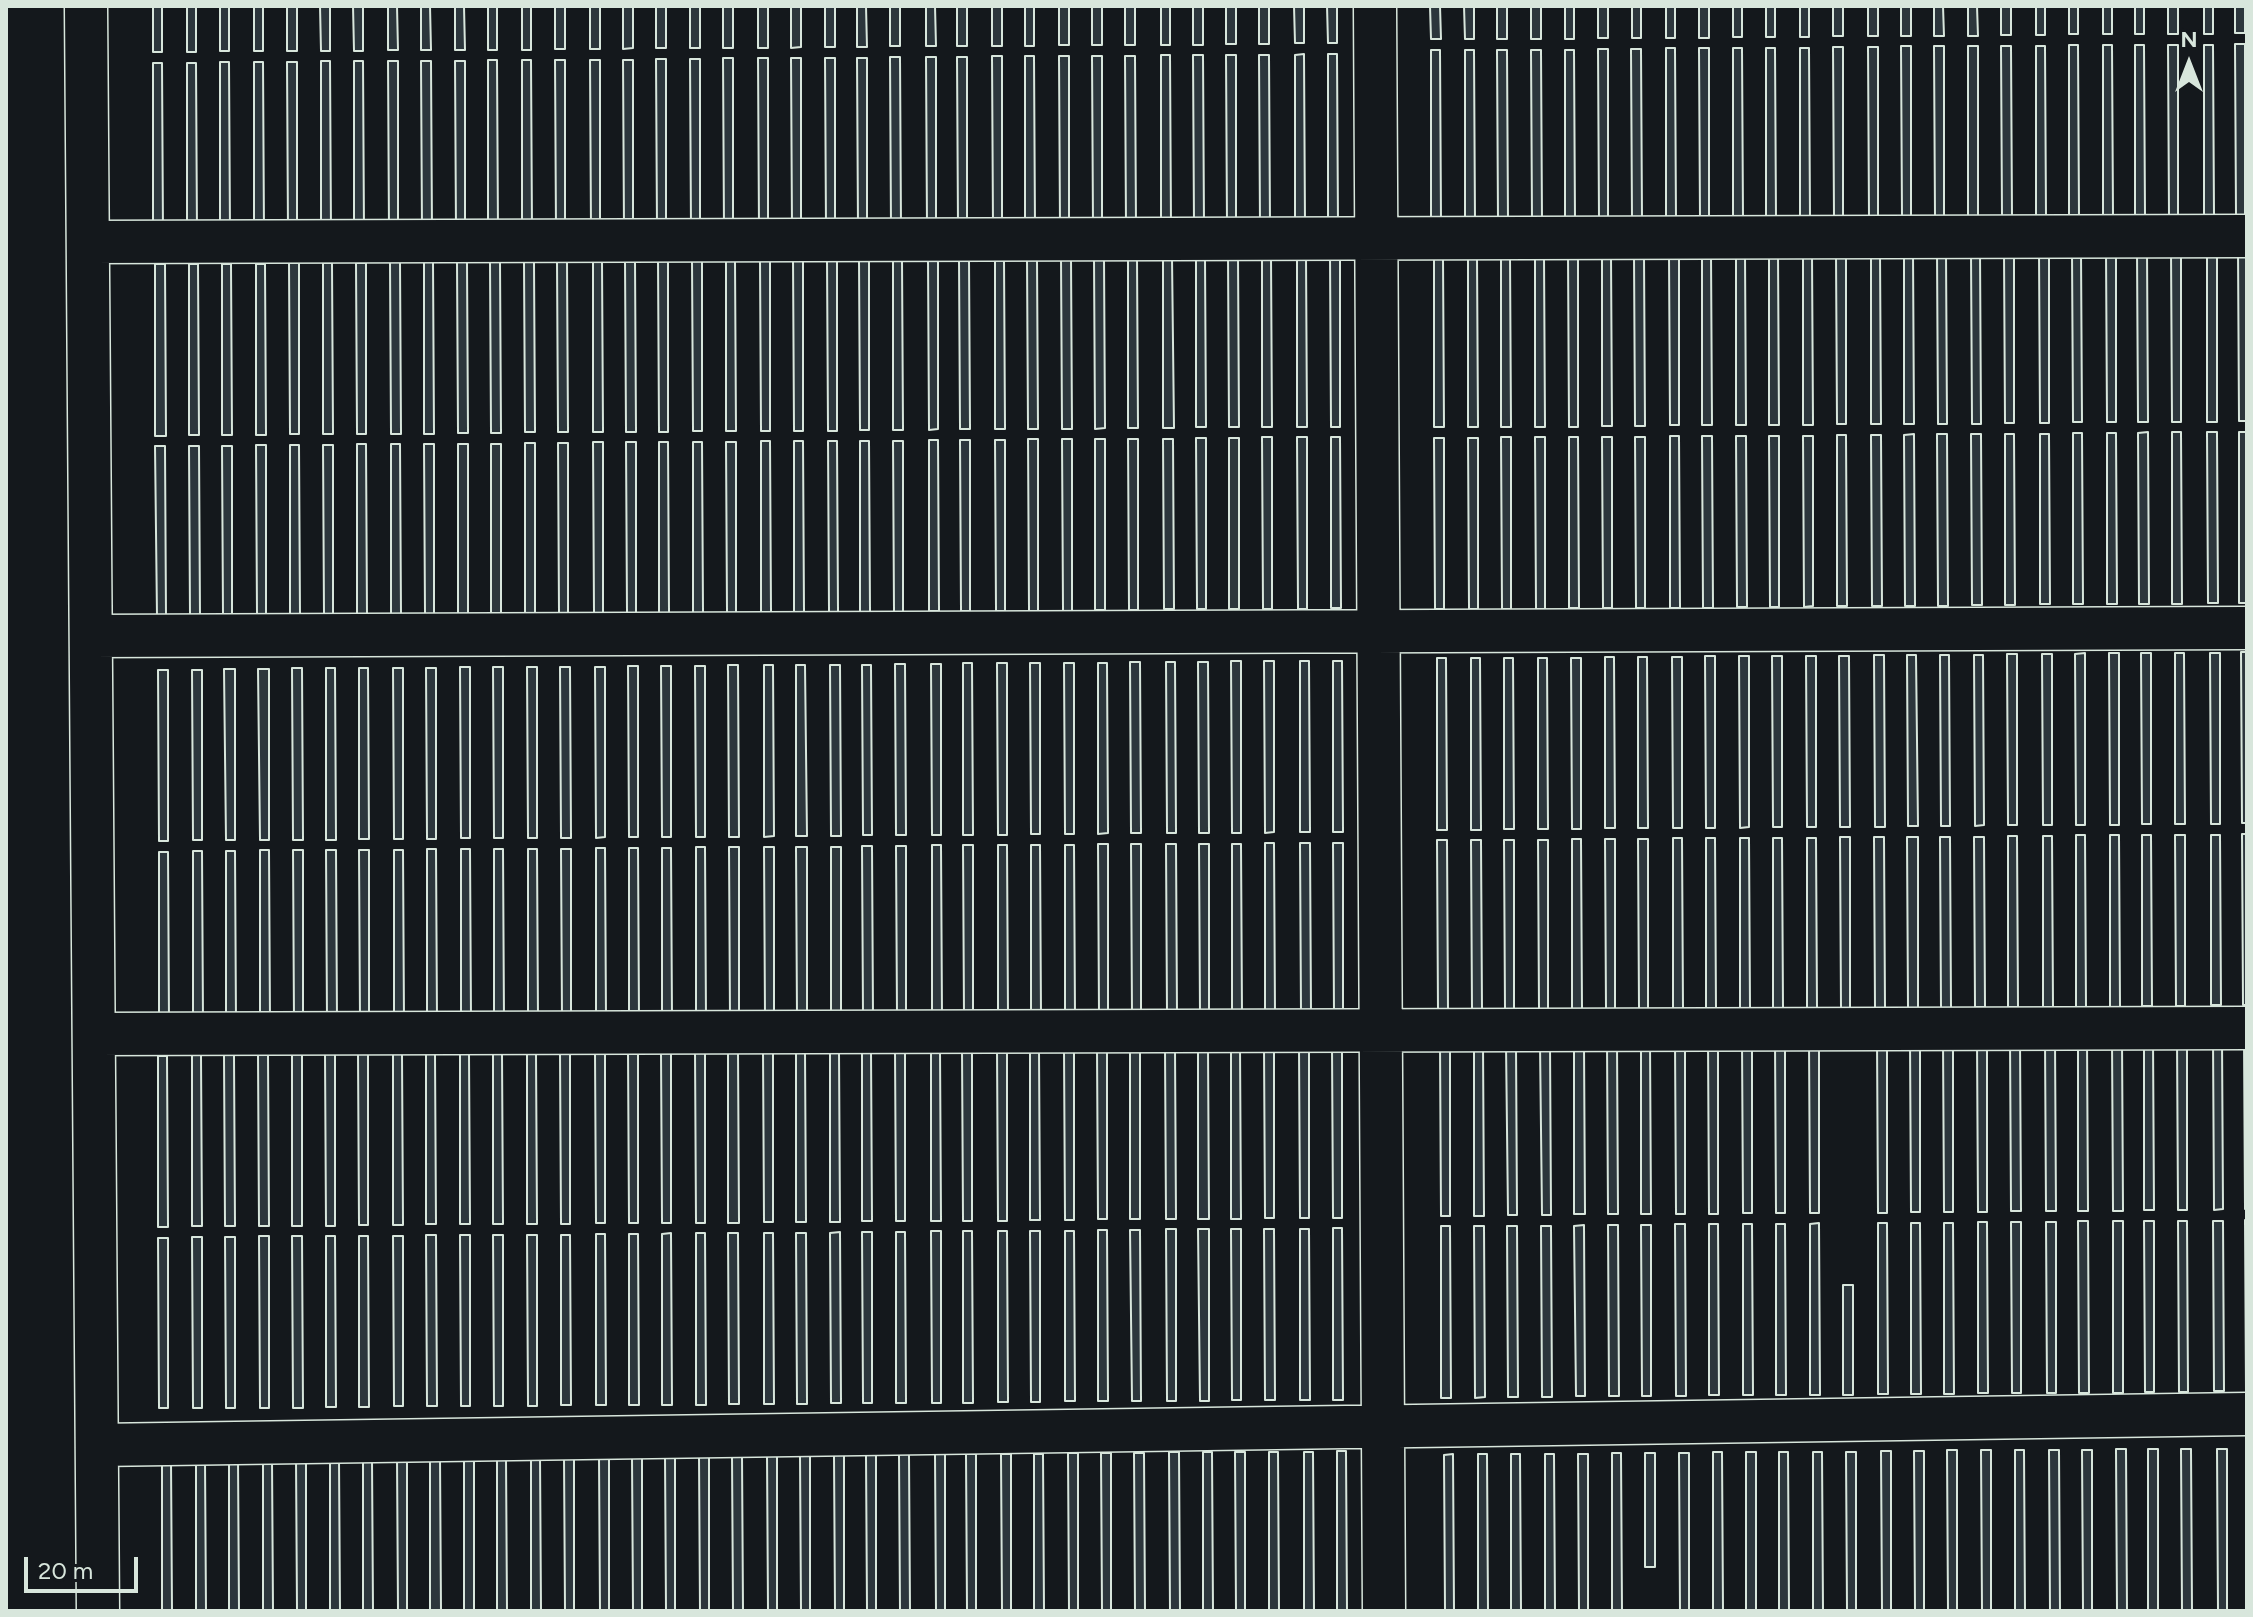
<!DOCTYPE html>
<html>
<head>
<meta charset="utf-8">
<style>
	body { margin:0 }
	#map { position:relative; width:2253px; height:1617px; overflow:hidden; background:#14181c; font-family:Figtree,sans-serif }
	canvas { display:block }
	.frame { position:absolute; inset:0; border:8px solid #d8e6dc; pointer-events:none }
	.north { position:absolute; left:2149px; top:24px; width:80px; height:80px; -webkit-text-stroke:6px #14181c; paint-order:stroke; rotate:0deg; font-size:22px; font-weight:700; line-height:32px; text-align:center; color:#d8e6dc }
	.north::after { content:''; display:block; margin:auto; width:28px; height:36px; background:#d8e6dc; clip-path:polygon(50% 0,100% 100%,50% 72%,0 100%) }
	.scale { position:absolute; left:24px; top:1557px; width:114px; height:36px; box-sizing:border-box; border:4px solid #d8e6dc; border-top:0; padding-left:10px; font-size:24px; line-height:28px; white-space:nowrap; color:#d8e6dc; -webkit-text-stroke:6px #14181c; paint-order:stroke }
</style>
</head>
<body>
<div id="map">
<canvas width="2253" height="1617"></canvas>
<div class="frame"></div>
<div class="north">N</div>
<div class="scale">20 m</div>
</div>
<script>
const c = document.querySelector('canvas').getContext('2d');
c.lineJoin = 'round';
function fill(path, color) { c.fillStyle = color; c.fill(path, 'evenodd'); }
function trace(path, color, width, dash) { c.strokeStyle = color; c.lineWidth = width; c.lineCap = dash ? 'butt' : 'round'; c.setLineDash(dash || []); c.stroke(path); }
const building = new Path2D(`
	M 153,6 L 162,6 L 162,52 L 153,52 Z
	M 187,6 L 196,6 L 196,52 L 187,52 Z
	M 220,6 L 229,6 L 229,51 L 220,51 Z
	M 254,6 L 263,6 L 263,51 L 254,51 Z
	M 287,6 L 297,6 L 297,51 L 287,51 Z
	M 320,6 L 330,6 L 330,51 L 321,51 Z
	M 353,6 L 363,6 L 363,51 L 354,51 Z
	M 388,6 L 397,6 L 398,50 L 388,50 Z
	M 421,6 L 430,6 L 431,50 L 421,50 Z
	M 455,6 L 464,6 L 465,50 L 455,50 Z
	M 488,6 L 497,6 L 497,50 L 488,50 Z
	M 522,6 L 531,6 L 531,50 L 522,50 Z
	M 555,6 L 565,6 L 565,49 L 555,49 Z
	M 590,6 L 600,6 L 600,49 L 590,49 Z
	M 623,6 L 633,6 L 633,48 L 623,49 Z
	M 656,6 L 666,6 L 666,48 L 656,48 Z
	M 690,6 L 700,6 L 700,48 L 690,48 Z
	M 723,6 L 733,6 L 733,48 L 723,48 Z
	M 758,6 L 768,6 L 768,48 L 758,48 Z
	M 791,6 L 801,6 L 801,47 L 791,48 Z
	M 825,6 L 835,6 L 835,47 L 825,47 Z
	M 857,6 L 866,6 L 867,47 L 857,47 Z
	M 890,6 L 900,6 L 900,46 L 890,46 Z
	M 926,6 L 935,6 L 936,46 L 926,46 Z
	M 957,6 L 967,6 L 967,46 L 957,46 Z
	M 992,6 L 1002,6 L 1002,46 L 992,46 Z
	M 1025,6 L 1034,6 L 1034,46 L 1025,46 Z
	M 1059,6 L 1069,6 L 1069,45 L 1059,45 Z
	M 1092,6 L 1102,6 L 1102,45 L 1092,45 Z
	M 1125,6 L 1135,6 L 1135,45 L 1125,45 Z
	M 1161,6 L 1170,6 L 1170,45 L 1161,45 Z
	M 1193,6 L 1203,6 L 1203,45 L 1193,45 Z
	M 1226,6 L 1236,6 L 1236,44 L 1226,44 Z
	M 1259,6 L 1269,6 L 1269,44 L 1259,44 Z
	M 1294,6 L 1304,6 L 1304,43 L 1295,43 Z
	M 1327,6 L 1337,6 L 1337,43 L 1328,43 Z
	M 1430,6 L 1440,6 L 1441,39 L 1431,39 Z
	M 1464,6 L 1474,6 L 1474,39 L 1465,39 Z
	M 1497,6 L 1507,6 L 1507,39 L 1497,39 Z
	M 1531,6 L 1541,6 L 1541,39 L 1531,39 Z
	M 1565,6 L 1574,6 L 1574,39 L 1565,39 Z
	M 1598,6 L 1608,6 L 1608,38 L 1598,38 Z
	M 1632,6 L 1641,6 L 1641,38 L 1632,38 Z
	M 1666,6 L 1675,6 L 1675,38 L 1666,38 Z
	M 1699,6 L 1709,6 L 1709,38 L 1699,38 Z
	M 1733,6 L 1742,6 L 1742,37 L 1733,37 Z
	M 1766,6 L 1775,6 L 1775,37 L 1766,37 Z
	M 1800,6 L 1809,6 L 1809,37 L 1800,37 Z
	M 1833,6 L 1843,6 L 1843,36 L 1833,36 Z
	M 1868,6 L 1878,6 L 1878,36 L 1868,36 Z
	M 1901,6 L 1911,6 L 1911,36 L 1901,36 Z
	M 1934,6 L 1943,6 L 1944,36 L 1934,36 Z
	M 1968,6 L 1977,6 L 1978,36 L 1968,36 Z
	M 2001,6 L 2011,6 L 2011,35 L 2001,35 Z
	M 2036,6 L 2045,6 L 2045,35 L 2036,35 Z
	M 2069,6 L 2078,6 L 2078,34 L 2069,34 Z
	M 2103,6 L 2112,6 L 2112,34 L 2103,34 Z
	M 2135,6 L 2144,6 L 2144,34 L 2135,34 Z
	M 2168,6 L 2178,6 L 2178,34 L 2168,34 Z
	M 2204,6 L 2213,6 L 2213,34 L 2204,34 Z
	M 2235,6 L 2245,6 L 2245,33 L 2235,33 Z
	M 2235,44 L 2245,44 L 2245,215 L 2236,215 Z
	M 2069,45 L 2078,45 L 2079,216 L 2069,216 Z
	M 2103,45 L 2112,45 L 2113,216 L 2103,216 Z
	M 2135,45 L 2144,45 L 2145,216 L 2135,216 Z
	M 2168,45 L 2178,45 L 2178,216 L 2169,216 Z
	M 2204,45 L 2213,45 L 2214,215 L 2204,215 Z
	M 1901,46 L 1911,46 L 1911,218 L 1902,218 Z
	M 1934,46 L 1944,46 L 1944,218 L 1935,218 Z
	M 1968,46 L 1978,46 L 1978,217 L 1968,217 Z
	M 2001,46 L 2011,46 L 2012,217 L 2002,217 Z
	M 2036,46 L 2045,46 L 2046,216 L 2036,216 Z
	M 1833,47 L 1843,47 L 1843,218 L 1834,218 Z
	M 1868,47 L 1878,47 L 1878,218 L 1869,218 Z
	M 1666,48 L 1675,48 L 1676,220 L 1666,220 Z
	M 1699,48 L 1709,48 L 1709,220 L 1700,220 Z
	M 1733,48 L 1742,48 L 1743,219 L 1733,219 Z
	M 1766,48 L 1775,48 L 1776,219 L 1766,219 Z
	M 1800,48 L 1809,48 L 1810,218 L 1800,218 Z
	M 1598,49 L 1608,49 L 1608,220 L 1599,220 Z
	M 1631,49 L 1641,49 L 1642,220 L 1632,220 Z
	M 1431,50 L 1440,50 L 1441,222 L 1431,222 Z
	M 1465,50 L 1474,50 L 1475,222 L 1465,222 Z
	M 1497,50 L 1507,50 L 1508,221 L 1498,221 Z
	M 1531,50 L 1541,50 L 1542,221 L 1532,221 Z
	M 1565,50 L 1574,50 L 1575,220 L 1565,220 Z
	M 1304,54 L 1305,225 L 1295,225 L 1295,55 Z
	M 1328,54 L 1337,54 L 1338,225 L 1328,225 Z
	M 1161,55 L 1170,55 L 1171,227 L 1161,227 Z
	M 1193,55 L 1203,55 L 1204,226 L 1194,226 Z
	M 1226,55 L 1236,55 L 1236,226 L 1227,226 Z
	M 1259,55 L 1269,55 L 1270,226 L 1260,226 Z
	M 992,56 L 1002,56 L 1002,228 L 993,228 Z
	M 1025,56 L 1034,56 L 1035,227 L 1025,228 Z
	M 1059,56 L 1069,56 L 1069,227 L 1060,227 Z
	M 1092,56 L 1102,56 L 1102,227 L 1093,227 Z
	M 1125,56 L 1135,56 L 1136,227 L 1126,227 Z
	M 890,57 L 900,57 L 901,228 L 891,228 Z
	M 926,57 L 936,57 L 936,228 L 927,228 Z
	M 957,57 L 967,57 L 967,228 L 958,228 Z
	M 723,58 L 733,58 L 733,230 L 724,230 Z
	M 758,58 L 768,58 L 768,230 L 759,230 Z
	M 791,58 L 801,58 L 801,229 L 792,229 Z
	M 825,58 L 835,58 L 835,229 L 826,229 Z
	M 857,58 L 867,58 L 867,228 L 858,229 Z
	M 656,59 L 666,59 L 666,230 L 657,230 Z
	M 690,59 L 700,59 L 700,230 L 691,230 Z
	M 488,60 L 497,60 L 498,232 L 488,232 Z
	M 522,60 L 531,60 L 532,231 L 522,232 Z
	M 555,60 L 565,60 L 565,231 L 556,231 Z
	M 590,60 L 600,60 L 600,231 L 591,231 Z
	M 623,60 L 633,60 L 633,230 L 624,230 Z
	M 321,61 L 330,61 L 331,233 L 321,233 Z
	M 354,61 L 363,61 L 364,232 L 354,233 Z
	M 388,61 L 398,61 L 398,232 L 389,232 Z
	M 421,61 L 431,61 L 432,232 L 422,232 Z
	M 455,61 L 465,61 L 465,232 L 456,232 Z
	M 220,62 L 229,62 L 230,233 L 220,233 Z
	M 254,62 L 263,62 L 264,233 L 254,233 Z
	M 287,62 L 297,62 L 297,233 L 288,233 Z
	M 153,63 L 162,63 L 163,234 L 153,234 Z
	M 187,63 L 196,63 L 197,233 L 187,234 Z
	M 2171,250 L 2181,250 L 2181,422 L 2172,422 Z
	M 2207,250 L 2217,250 L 2217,422 L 2207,422 Z
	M 2238,250 L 2247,250 L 2247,421 L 2239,421 Z
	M 2106,251 L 2116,251 L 2116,422 L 2107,422 Z
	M 2137,251 L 2147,251 L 2148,422 L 2138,422 Z
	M 1937,252 L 1946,252 L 1947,424 L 1938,424 Z
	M 1971,252 L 1980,252 L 1981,424 L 1972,424 Z
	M 2004,252 L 2014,252 L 2014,423 L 2005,423 Z
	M 2039,252 L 2049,252 L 2049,423 L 2040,423 Z
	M 2072,252 L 2081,252 L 2082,422 L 2073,422 Z
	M 1871,253 L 1880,253 L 1881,424 L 1871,424 Z
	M 1904,253 L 1913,253 L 1914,424 L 1904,424 Z
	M 1702,254 L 1711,254 L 1712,425 L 1702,425 Z
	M 1736,254 L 1745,254 L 1746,425 L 1736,425 Z
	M 1769,254 L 1778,254 L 1779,425 L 1769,425 Z
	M 1803,254 L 1812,254 L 1813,425 L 1803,425 Z
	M 1836,254 L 1846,254 L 1846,424 L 1837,424 Z
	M 1297,255 L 1306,255 L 1307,427 L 1297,427 Z
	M 1330,255 L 1340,255 L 1340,427 L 1331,427 Z
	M 1535,255 L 1544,255 L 1545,427 L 1535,427 Z
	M 1568,255 L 1578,255 L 1578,427 L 1569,427 Z
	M 1602,255 L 1611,255 L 1612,426 L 1602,426 Z
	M 1634,255 L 1644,255 L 1645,426 L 1635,426 Z
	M 1669,255 L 1679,255 L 1679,425 L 1670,425 Z
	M 1228,256 L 1238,256 L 1239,427 L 1229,427 Z
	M 1262,256 L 1271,256 L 1272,427 L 1262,427 Z
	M 1468,256 L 1477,256 L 1478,427 L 1468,427 Z
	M 1501,256 L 1510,256 L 1511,427 L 1501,427 Z
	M 1061,257 L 1071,257 L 1072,429 L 1062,429 Z
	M 1094,257 L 1104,257 L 1105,428 L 1095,429 Z
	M 1128,257 L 1137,257 L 1138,428 L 1128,428 Z
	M 1163,257 L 1172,257 L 1174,428 L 1163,428 Z
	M 1196,257 L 1205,257 L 1206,427 L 1196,427 Z
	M 1434,257 L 1443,257 L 1444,427 L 1434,427 Z
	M 959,258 L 969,258 L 970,429 L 960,429 Z
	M 995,258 L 1004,258 L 1005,429 L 995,429 Z
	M 1027,258 L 1037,258 L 1038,429 L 1028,429 Z
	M 793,259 L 803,259 L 803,431 L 794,431 Z
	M 827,259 L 837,259 L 837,431 L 828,431 Z
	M 859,259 L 869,259 L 869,430 L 860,430 Z
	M 893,259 L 902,259 L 903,430 L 893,430 Z
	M 928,259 L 938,259 L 938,429 L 929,430 Z
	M 625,260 L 635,260 L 636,432 L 626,432 Z
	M 658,260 L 668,260 L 668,432 L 659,432 Z
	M 692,260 L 702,260 L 702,431 L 693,431 Z
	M 726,260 L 735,260 L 736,431 L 726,431 Z
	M 760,260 L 770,260 L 770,431 L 761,431 Z
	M 557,261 L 567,261 L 568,432 L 558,432 Z
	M 593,261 L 602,261 L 603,432 L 593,432 Z
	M 390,262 L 400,262 L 401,434 L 391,434 Z
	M 424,262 L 433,262 L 434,434 L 424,434 Z
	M 457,262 L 467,262 L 468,433 L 458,433 Z
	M 490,262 L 500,262 L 501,433 L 491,433 Z
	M 524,262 L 534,262 L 535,432 L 525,432 Z
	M 289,263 L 299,263 L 299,434 L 290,434 Z
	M 323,263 L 332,263 L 333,434 L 323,434 Z
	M 356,263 L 366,263 L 366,434 L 357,434 Z
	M 155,264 L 165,264 L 166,436 L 155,436 Z
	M 189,264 L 198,264 L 199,435 L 189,435 Z
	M 222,264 L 231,264 L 232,435 L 222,435 Z
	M 256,264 L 265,264 L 266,435 L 256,435 Z
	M 2148,432 L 2149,604 L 2139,604 L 2138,433 Z
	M 2172,432 L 2181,432 L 2182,604 L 2172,604 Z
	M 2207,432 L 2217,432 L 2218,603 L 2208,603 Z
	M 2239,432 L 2247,432 L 2247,603 L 2239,603 Z
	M 2073,433 L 2082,433 L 2083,604 L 2073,604 Z
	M 2107,433 L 2116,433 L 2117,604 L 2107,604 Z
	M 1914,434 L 1915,606 L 1905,606 L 1904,435 Z
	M 1937,434 L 1947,434 L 1948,606 L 1938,606 Z
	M 1971,434 L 1981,434 L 1982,605 L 1972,605 Z
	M 2005,434 L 2014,434 L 2015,605 L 2005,605 Z
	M 2040,434 L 2049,434 L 2050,604 L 2040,604 Z
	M 1837,435 L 1846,435 L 1847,606 L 1837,606 Z
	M 1871,435 L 1881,435 L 1882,606 L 1872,606 Z
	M 1670,436 L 1679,436 L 1680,608 L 1670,608 Z
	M 1702,436 L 1712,436 L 1713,608 L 1703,608 Z
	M 1736,436 L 1746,436 L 1747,607 L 1737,607 Z
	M 1769,436 L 1779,436 L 1779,607 L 1770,607 Z
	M 1803,436 L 1813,436 L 1813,606 L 1804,607 Z
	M 1262,437 L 1272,437 L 1272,609 L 1263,609 Z
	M 1297,437 L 1307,437 L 1307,609 L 1298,609 Z
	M 1331,437 L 1340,437 L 1341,608 L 1331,608 Z
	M 1501,437 L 1511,437 L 1511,609 L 1502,609 Z
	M 1535,437 L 1545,437 L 1545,609 L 1536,609 Z
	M 1569,437 L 1578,437 L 1579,608 L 1569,608 Z
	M 1602,437 L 1612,437 L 1612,608 L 1603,608 Z
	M 1635,437 L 1645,437 L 1645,608 L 1636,608 Z
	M 1196,438 L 1206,438 L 1206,609 L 1197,609 Z
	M 1229,438 L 1239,438 L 1239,609 L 1229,609 Z
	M 1434,438 L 1444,438 L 1444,609 L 1435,609 Z
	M 1468,438 L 1478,438 L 1478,609 L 1469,609 Z
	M 1028,439 L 1038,439 L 1038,611 L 1029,611 Z
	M 1062,439 L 1072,439 L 1072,611 L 1063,611 Z
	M 1095,439 L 1105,439 L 1105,610 L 1095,610 Z
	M 1128,439 L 1138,439 L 1138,610 L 1129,610 Z
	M 1163,439 L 1173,439 L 1174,609 L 1164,609 Z
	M 929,440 L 938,440 L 939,611 L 929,611 Z
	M 960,440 L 970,440 L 970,611 L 961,611 Z
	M 995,440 L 1005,440 L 1005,611 L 996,611 Z
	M 761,441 L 770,441 L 771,613 L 761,613 Z
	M 794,441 L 803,441 L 804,613 L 794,613 Z
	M 828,441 L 837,441 L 838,612 L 829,612 Z
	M 860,441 L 869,441 L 870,612 L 860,612 Z
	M 893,441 L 903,441 L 903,612 L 894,612 Z
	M 593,442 L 603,442 L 603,614 L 594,614 Z
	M 626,442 L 636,442 L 636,614 L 627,614 Z
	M 659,442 L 668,442 L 669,613 L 659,613 Z
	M 693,442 L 702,442 L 703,613 L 693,613 Z
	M 726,442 L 736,442 L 736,613 L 727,613 Z
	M 525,443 L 535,443 L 535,614 L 525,614 Z
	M 558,443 L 568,443 L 568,614 L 559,614 Z
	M 357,444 L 366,444 L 367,616 L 357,616 Z
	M 391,444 L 400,444 L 401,616 L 391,616 Z
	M 424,444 L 434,444 L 434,615 L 425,615 Z
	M 458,444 L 468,444 L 468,615 L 458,615 Z
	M 491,444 L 501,444 L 501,614 L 491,614 Z
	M 256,445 L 266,445 L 266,616 L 257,616 Z
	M 290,445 L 299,445 L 300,616 L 290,616 Z
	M 323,445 L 333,445 L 333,616 L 324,616 Z
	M 155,446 L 165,446 L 166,617 L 157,617 Z
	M 189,446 L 199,446 L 200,617 L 190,617 Z
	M 222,446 L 232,446 L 232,617 L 223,617 Z
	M 2241,652 L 2247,652 L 2247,823 L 2242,823 Z
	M 2085,653 L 2085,825 L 2076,825 L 2075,654 Z
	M 2109,653 L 2119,653 L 2119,825 L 2110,825 Z
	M 2141,653 L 2151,653 L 2151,824 L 2142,824 Z
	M 2175,653 L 2184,653 L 2185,824 L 2175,824 Z
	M 2210,653 L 2220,653 L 2220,824 L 2211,824 Z
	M 2007,654 L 2017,654 L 2017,825 L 2008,825 Z
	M 2042,654 L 2052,654 L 2052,825 L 2043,825 Z
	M 1874,655 L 1884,655 L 1885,827 L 1875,827 Z
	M 1907,655 L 1916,655 L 1918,826 L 1908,826 Z
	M 1940,655 L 1949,655 L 1950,826 L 1941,826 Z
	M 1974,655 L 1983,655 L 1984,825 L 1975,826 Z
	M 1705,656 L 1715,656 L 1715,828 L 1706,828 Z
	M 1739,656 L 1749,656 L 1749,827 L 1740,828 Z
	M 1772,656 L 1782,656 L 1782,827 L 1773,827 Z
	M 1806,656 L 1816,656 L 1816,827 L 1807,827 Z
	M 1839,656 L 1849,656 L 1850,827 L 1840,827 Z
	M 1605,657 L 1614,657 L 1615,828 L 1605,828 Z
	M 1638,657 L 1647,657 L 1648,828 L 1638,828 Z
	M 1672,657 L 1682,657 L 1682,828 L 1673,828 Z
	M 1437,658 L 1446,658 L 1447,830 L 1437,830 Z
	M 1471,658 L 1480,658 L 1481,830 L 1471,830 Z
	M 1504,658 L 1513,658 L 1514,829 L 1504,829 Z
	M 1538,658 L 1547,658 L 1548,829 L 1538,829 Z
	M 1571,658 L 1581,658 L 1581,829 L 1572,829 Z
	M 1231,661 L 1241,661 L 1241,833 L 1232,833 Z
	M 1264,661 L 1274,661 L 1274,832 L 1265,833 Z
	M 1300,661 L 1309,661 L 1310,832 L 1300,832 Z
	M 1333,661 L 1342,661 L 1343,832 L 1333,832 Z
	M 1130,662 L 1140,662 L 1141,833 L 1131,833 Z
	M 1166,662 L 1175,662 L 1176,833 L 1167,833 Z
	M 1198,662 L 1208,662 L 1209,833 L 1199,833 Z
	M 963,663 L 972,663 L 973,835 L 963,835 Z
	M 997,663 L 1007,663 L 1007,835 L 998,835 Z
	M 1030,663 L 1040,663 L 1040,834 L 1031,834 Z
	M 1064,663 L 1074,663 L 1074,834 L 1065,834 Z
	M 1098,663 L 1107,663 L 1108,833 L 1098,834 Z
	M 895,664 L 905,664 L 906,835 L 896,835 Z
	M 931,664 L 941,664 L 941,835 L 932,835 Z
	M 728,665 L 738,665 L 739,837 L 729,837 Z
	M 764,665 L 773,665 L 774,836 L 764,837 Z
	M 796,665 L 805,665 L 807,836 L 796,836 Z
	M 830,665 L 840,665 L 841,836 L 831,836 Z
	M 862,665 L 871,665 L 872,835 L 863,835 Z
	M 628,666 L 638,666 L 638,837 L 629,837 Z
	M 661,666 L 671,666 L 671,837 L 662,837 Z
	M 695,666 L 705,666 L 705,837 L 696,837 Z
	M 460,667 L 470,667 L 470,838 L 461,838 Z
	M 493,667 L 503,667 L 503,838 L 494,838 Z
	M 527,667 L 537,667 L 537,838 L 528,838 Z
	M 560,667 L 570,667 L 571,838 L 561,838 Z
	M 595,667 L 605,667 L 605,837 L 596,838 Z
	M 292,668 L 302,668 L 303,840 L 293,840 Z
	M 326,668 L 335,668 L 336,840 L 326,840 Z
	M 359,668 L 368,668 L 369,839 L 359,839 Z
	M 393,668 L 403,668 L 403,839 L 394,839 Z
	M 426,668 L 436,668 L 436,839 L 427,839 Z
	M 224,669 L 235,669 L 235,840 L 226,840 Z
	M 258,669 L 269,669 L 269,840 L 260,840 Z
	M 158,670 L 168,670 L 168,841 L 159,841 Z
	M 192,670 L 202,670 L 202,840 L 193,840 Z
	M 2242,834 L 2247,834 L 2247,1005 L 2243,1005 Z
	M 2076,835 L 2085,835 L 2086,1007 L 2076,1007 Z
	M 2110,835 L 2119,835 L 2120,1007 L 2110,1007 Z
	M 2142,835 L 2151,835 L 2152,1006 L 2142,1006 Z
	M 2175,835 L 2185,835 L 2185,1006 L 2176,1006 Z
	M 2211,835 L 2220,835 L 2221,1005 L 2211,1005 Z
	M 2008,836 L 2017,836 L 2018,1007 L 2008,1007 Z
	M 2043,836 L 2052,836 L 2053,1007 L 2043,1007 Z
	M 1840,837 L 1850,837 L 1850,1009 L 1841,1009 Z
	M 1874,837 L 1884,837 L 1885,1009 L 1875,1009 Z
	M 1907,837 L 1918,837 L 1918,1008 L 1908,1008 Z
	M 1940,837 L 1950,837 L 1951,1008 L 1941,1008 Z
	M 1974,837 L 1984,837 L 1985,1007 L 1975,1007 Z
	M 1673,838 L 1682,838 L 1683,1010 L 1673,1010 Z
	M 1706,838 L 1715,838 L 1716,1010 L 1706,1010 Z
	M 1740,838 L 1749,838 L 1750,1009 L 1740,1009 Z
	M 1773,838 L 1782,838 L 1783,1009 L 1773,1009 Z
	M 1807,838 L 1816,838 L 1817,1009 L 1807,1009 Z
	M 1572,839 L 1581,839 L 1582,1010 L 1572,1010 Z
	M 1605,839 L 1615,839 L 1615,1010 L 1606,1010 Z
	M 1638,839 L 1648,839 L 1648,1010 L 1639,1010 Z
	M 1437,840 L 1447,840 L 1448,1012 L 1438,1012 Z
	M 1471,840 L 1481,840 L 1482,1011 L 1472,1011 Z
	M 1504,840 L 1514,840 L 1514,1011 L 1505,1011 Z
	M 1538,840 L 1548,840 L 1548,1011 L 1539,1011 Z
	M 1265,843 L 1274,843 L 1275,1014 L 1265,1014 Z
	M 1300,843 L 1310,843 L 1311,1014 L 1301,1014 Z
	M 1333,843 L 1343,843 L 1343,1014 L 1334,1014 Z
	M 1098,844 L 1108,844 L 1108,1015 L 1099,1015 Z
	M 1131,844 L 1141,844 L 1141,1015 L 1132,1015 Z
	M 1166,844 L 1176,844 L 1177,1015 L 1167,1015 Z
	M 1199,844 L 1209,844 L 1209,1015 L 1200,1015 Z
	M 1232,844 L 1241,844 L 1242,1015 L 1232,1015 Z
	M 932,845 L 941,845 L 942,1017 L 932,1017 Z
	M 963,845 L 973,845 L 973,1017 L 964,1017 Z
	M 998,845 L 1007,845 L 1008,1016 L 998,1016 Z
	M 1031,845 L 1040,845 L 1041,1016 L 1031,1016 Z
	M 1065,845 L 1074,845 L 1075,1016 L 1065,1016 Z
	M 862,846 L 872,846 L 873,1017 L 863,1017 Z
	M 896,846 L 906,846 L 906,1017 L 897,1017 Z
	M 696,847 L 705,847 L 706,1019 L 696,1019 Z
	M 729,847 L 739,847 L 739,1019 L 730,1019 Z
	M 764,847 L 774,847 L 774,1018 L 765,1018 Z
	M 796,847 L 807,847 L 807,1018 L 797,1018 Z
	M 831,847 L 841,847 L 841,1017 L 831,1017 Z
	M 596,848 L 605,848 L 606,1019 L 596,1019 Z
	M 629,848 L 638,848 L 639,1019 L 629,1019 Z
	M 662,848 L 671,848 L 672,1019 L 662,1019 Z
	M 427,849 L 436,849 L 437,1020 L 427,1020 Z
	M 461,849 L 470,849 L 471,1020 L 461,1020 Z
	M 494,849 L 503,849 L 504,1020 L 494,1020 Z
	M 528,849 L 537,849 L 538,1020 L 528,1020 Z
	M 561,849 L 571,849 L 571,1020 L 562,1020 Z
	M 260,850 L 269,850 L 270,1022 L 260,1022 Z
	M 293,850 L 303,850 L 303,1022 L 294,1022 Z
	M 326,850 L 336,850 L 337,1021 L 327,1021 Z
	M 359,850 L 369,850 L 369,1021 L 360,1021 Z
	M 394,850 L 403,850 L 404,1021 L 394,1021 Z
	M 193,851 L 202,851 L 203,1022 L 193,1022 Z
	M 226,851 L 235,851 L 236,1022 L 226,1022 Z
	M 159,852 L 168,852 L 169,1022 L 159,1022 Z
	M 2112,1039 L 2122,1039 L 2123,1211 L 2113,1211 Z
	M 2144,1039 L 2153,1039 L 2154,1210 L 2144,1210 Z
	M 2177,1039 L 2187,1039 L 2187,1210 L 2178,1210 Z
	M 2213,1039 L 2222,1039 L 2223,1209 L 2214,1210 Z
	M 2244,1039 L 2247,1039 L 2247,1209 L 2245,1209 Z
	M 2010,1040 L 2020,1040 L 2021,1211 L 2011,1211 Z
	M 2045,1040 L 2055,1040 L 2056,1211 L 2046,1211 Z
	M 2078,1040 L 2087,1040 L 2088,1211 L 2078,1211 Z
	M 1877,1041 L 1887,1041 L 1887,1213 L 1878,1213 Z
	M 1910,1041 L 1920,1041 L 1920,1212 L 1911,1212 Z
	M 1943,1041 L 1953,1041 L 1953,1212 L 1944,1212 Z
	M 1977,1041 L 1987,1041 L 1987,1212 L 1978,1212 Z
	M 1675,1042 L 1685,1042 L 1685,1214 L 1676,1214 Z
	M 1708,1042 L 1718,1042 L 1718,1214 L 1709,1214 Z
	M 1742,1042 L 1752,1042 L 1752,1213 L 1743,1213 Z
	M 1775,1042 L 1785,1042 L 1785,1213 L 1776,1213 Z
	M 1809,1042 L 1819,1042 L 1819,1213 L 1810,1213 Z
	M 1607,1043 L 1617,1043 L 1618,1214 L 1608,1214 Z
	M 1641,1043 L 1650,1043 L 1651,1214 L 1641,1214 Z
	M 1440,1044 L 1450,1044 L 1450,1216 L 1441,1216 Z
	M 1474,1044 L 1483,1044 L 1484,1216 L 1474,1216 Z
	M 1506,1044 L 1516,1044 L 1517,1215 L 1508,1215 Z
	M 1540,1044 L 1550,1044 L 1551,1215 L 1542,1215 Z
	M 1574,1044 L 1584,1044 L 1585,1214 L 1574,1214 Z
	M 1198,1047 L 1208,1047 L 1209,1219 L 1198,1219 Z
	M 1231,1047 L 1240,1047 L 1241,1219 L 1231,1219 Z
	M 1264,1047 L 1274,1047 L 1274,1218 L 1265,1218 Z
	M 1299,1047 L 1309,1047 L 1309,1218 L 1300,1218 Z
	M 1332,1047 L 1342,1047 L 1342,1218 L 1333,1218 Z
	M 1130,1048 L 1140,1048 L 1140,1219 L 1130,1219 Z
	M 1165,1048 L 1175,1048 L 1176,1219 L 1166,1219 Z
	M 962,1049 L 972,1049 L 972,1221 L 963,1221 Z
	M 997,1049 L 1007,1049 L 1007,1221 L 998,1221 Z
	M 1030,1049 L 1039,1049 L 1040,1220 L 1030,1220 Z
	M 1064,1049 L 1074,1049 L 1074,1220 L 1065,1220 Z
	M 1097,1049 L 1107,1049 L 1107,1219 L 1098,1219 Z
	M 862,1050 L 871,1050 L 872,1221 L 862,1221 Z
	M 895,1050 L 905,1050 L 905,1221 L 896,1221 Z
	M 931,1050 L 940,1050 L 941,1221 L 931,1221 Z
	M 695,1051 L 705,1051 L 705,1223 L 696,1223 Z
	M 728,1051 L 738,1051 L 739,1223 L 728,1223 Z
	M 763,1051 L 773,1051 L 773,1222 L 764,1222 Z
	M 796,1051 L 805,1051 L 806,1222 L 796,1222 Z
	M 830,1051 L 839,1051 L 840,1222 L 830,1222 Z
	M 628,1052 L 638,1052 L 638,1223 L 629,1223 Z
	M 661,1052 L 671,1052 L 671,1223 L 662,1223 Z
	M 460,1053 L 469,1053 L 470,1224 L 460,1224 Z
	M 493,1053 L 502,1053 L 503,1224 L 493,1224 Z
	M 527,1053 L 536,1053 L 537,1224 L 527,1224 Z
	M 560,1053 L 570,1053 L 570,1224 L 561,1224 Z
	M 595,1053 L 605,1053 L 605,1223 L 596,1223 Z
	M 292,1054 L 302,1054 L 302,1226 L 292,1226 Z
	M 325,1054 L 335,1054 L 335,1226 L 326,1226 Z
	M 358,1054 L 368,1054 L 368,1225 L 359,1225 Z
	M 393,1054 L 402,1054 L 403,1225 L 393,1225 Z
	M 426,1054 L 435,1054 L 436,1224 L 426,1224 Z
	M 192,1055 L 201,1055 L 202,1226 L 192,1226 Z
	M 224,1055 L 234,1055 L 235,1226 L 225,1226 Z
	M 258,1055 L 268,1055 L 269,1226 L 259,1226 Z
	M 158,1056 L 167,1056 L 168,1227 L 158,1227 Z
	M 2245,1220 L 2247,1220 L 2247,1391 L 2246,1391 Z
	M 2078,1221 L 2088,1221 L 2089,1393 L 2079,1393 Z
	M 2113,1221 L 2123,1221 L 2123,1393 L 2113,1393 Z
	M 2144,1221 L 2154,1221 L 2154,1392 L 2145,1392 Z
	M 2178,1221 L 2187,1221 L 2188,1392 L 2179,1392 Z
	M 2213,1221 L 2223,1221 L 2224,1391 L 2214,1391 Z
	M 1978,1222 L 1987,1222 L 1988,1393 L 1978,1393 Z
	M 2011,1222 L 2021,1222 L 2021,1393 L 2012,1393 Z
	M 2046,1222 L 2056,1222 L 2056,1393 L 2047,1393 Z
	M 1819,1223 L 1820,1395 L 1810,1395 L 1810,1224 Z
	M 1878,1223 L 1887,1223 L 1888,1394 L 1878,1394 Z
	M 1911,1223 L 1920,1223 L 1921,1394 L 1911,1394 Z
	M 1944,1223 L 1953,1223 L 1954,1394 L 1944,1394 Z
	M 1675,1224 L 1685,1224 L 1686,1396 L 1676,1396 Z
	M 1709,1224 L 1718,1224 L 1719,1395 L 1709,1395 Z
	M 1743,1224 L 1752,1224 L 1753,1395 L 1743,1395 Z
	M 1776,1224 L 1785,1224 L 1786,1395 L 1776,1395 Z
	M 1584,1225 L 1585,1396 L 1576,1396 L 1574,1226 Z
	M 1608,1225 L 1618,1225 L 1619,1396 L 1609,1396 Z
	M 1641,1225 L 1651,1225 L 1651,1396 L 1642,1396 Z
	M 1441,1226 L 1450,1226 L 1451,1398 L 1441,1398 Z
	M 1474,1226 L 1484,1226 L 1485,1397 L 1475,1398 Z
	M 1507,1226 L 1517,1226 L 1518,1397 L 1508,1397 Z
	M 1541,1226 L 1551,1226 L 1552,1397 L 1542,1397 Z
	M 1333,1228 L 1342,1228 L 1343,1400 L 1333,1400 Z
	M 1166,1229 L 1176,1229 L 1176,1401 L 1167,1401 Z
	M 1198,1229 L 1209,1229 L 1209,1401 L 1200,1401 Z
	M 1231,1229 L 1241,1229 L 1241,1400 L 1232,1400 Z
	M 1264,1229 L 1274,1229 L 1275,1400 L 1265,1400 Z
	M 1300,1229 L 1309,1229 L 1310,1400 L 1300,1400 Z
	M 1098,1230 L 1107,1230 L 1108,1401 L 1098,1401 Z
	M 1130,1230 L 1140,1230 L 1141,1401 L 1132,1401 Z
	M 931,1231 L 941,1231 L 941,1403 L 932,1403 Z
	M 963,1231 L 972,1231 L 973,1403 L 963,1403 Z
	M 998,1231 L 1007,1231 L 1008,1402 L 998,1402 Z
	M 1030,1231 L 1040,1231 L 1040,1402 L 1031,1402 Z
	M 1065,1231 L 1074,1231 L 1075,1401 L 1065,1401 Z
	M 840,1232 L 841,1403 L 831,1403 L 830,1233 Z
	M 862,1232 L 872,1232 L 872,1403 L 863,1403 Z
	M 896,1232 L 905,1232 L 906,1403 L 896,1403 Z
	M 671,1233 L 672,1405 L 662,1405 L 662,1234 Z
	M 696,1233 L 705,1233 L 706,1405 L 696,1405 Z
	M 728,1233 L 738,1233 L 739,1404 L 729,1404 Z
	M 764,1233 L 773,1233 L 774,1404 L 764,1404 Z
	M 796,1233 L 806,1233 L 807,1404 L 797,1404 Z
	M 596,1234 L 605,1234 L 606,1405 L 596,1405 Z
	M 629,1234 L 638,1234 L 639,1405 L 629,1405 Z
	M 426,1235 L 436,1235 L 437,1406 L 427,1406 Z
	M 460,1235 L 470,1235 L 470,1406 L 461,1406 Z
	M 493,1235 L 503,1235 L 503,1406 L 494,1406 Z
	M 527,1235 L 537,1235 L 537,1406 L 528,1406 Z
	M 561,1235 L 570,1235 L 571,1405 L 561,1405 Z
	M 259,1236 L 269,1236 L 269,1408 L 260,1408 Z
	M 292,1236 L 302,1236 L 303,1408 L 293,1408 Z
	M 326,1236 L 335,1236 L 336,1407 L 326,1407 Z
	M 359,1236 L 368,1236 L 369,1407 L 359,1407 Z
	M 393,1236 L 403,1236 L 403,1406 L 394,1406 Z
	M 192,1237 L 202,1237 L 202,1408 L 193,1408 Z
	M 225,1237 L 235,1237 L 235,1408 L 226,1408 Z
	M 158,1238 L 168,1238 L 168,1408 L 159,1408 Z
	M 1843,1285 L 1853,1285 L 1853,1395 L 1843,1395 Z
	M 2116,1449 L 2126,1449 L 2127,1611 L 2117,1611 Z
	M 2148,1449 L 2158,1449 L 2158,1611 L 2148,1611 Z
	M 2181,1449 L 2191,1449 L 2192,1611 L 2182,1611 Z
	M 2217,1449 L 2227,1449 L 2227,1611 L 2218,1611 Z
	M 1947,1450 L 1957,1450 L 1957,1611 L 1948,1611 Z
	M 1981,1450 L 1991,1450 L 1991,1611 L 1982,1611 Z
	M 2015,1450 L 2024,1450 L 2025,1611 L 2015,1611 Z
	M 2049,1450 L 2059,1450 L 2060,1611 L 2050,1611 Z
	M 2082,1450 L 2092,1450 L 2092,1611 L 2083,1611 Z
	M 1337,1451 L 1346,1451 L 1347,1611 L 1337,1611 Z
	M 1881,1451 L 1891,1451 L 1891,1611 L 1882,1611 Z
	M 1914,1451 L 1924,1451 L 1924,1611 L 1915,1611 Z
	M 1169,1452 L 1179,1452 L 1180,1611 L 1170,1611 Z
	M 1203,1452 L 1212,1452 L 1213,1611 L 1203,1611 Z
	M 1235,1452 L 1245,1452 L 1245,1611 L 1236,1611 Z
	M 1269,1452 L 1278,1452 L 1279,1611 L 1269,1611 Z
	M 1304,1452 L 1313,1452 L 1314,1611 L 1304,1611 Z
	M 1713,1452 L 1722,1452 L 1723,1611 L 1713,1611 Z
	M 1746,1452 L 1756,1452 L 1756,1611 L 1746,1611 Z
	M 1779,1452 L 1788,1452 L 1789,1611 L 1779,1611 Z
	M 1813,1452 L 1822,1452 L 1823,1611 L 1813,1611 Z
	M 1846,1452 L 1856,1452 L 1856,1611 L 1847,1611 Z
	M 1068,1453 L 1078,1453 L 1078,1611 L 1069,1611 Z
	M 1101,1453 L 1111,1453 L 1111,1611 L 1102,1611 Z
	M 1134,1453 L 1144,1453 L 1145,1611 L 1135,1611 Z
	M 1612,1453 L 1621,1453 L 1622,1611 L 1612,1611 Z
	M 1645,1453 L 1655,1453 L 1655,1567 L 1645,1567 Z
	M 1679,1453 L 1689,1453 L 1689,1611 L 1680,1611 Z
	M 899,1454 L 909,1454 L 910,1611 L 900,1611 Z
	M 935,1454 L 945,1454 L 945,1611 L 936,1611 Z
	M 966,1454 L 976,1454 L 976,1611 L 967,1611 Z
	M 1001,1454 L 1011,1454 L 1011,1611 L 1002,1611 Z
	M 1034,1454 L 1043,1454 L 1044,1611 L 1034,1611 Z
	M 1453,1454 L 1454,1611 L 1445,1611 L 1444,1455 Z
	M 1478,1454 L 1487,1454 L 1488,1611 L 1478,1611 Z
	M 1511,1454 L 1520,1454 L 1521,1611 L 1511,1611 Z
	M 1545,1454 L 1554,1454 L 1555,1611 L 1545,1611 Z
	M 1578,1454 L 1588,1454 L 1588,1611 L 1579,1611 Z
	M 732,1455 L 742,1455 L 743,1611 L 733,1611 Z
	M 767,1455 L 777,1455 L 777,1611 L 768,1611 Z
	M 800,1455 L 810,1455 L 810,1611 L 801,1611 Z
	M 834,1455 L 844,1455 L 844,1611 L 835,1611 Z
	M 866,1455 L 876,1455 L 876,1611 L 867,1611 Z
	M 665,1456 L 675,1456 L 675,1611 L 666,1611 Z
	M 699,1456 L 709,1456 L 709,1611 L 700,1611 Z
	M 497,1457 L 506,1457 L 507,1611 L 497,1611 Z
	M 531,1457 L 540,1457 L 541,1611 L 531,1611 Z
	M 564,1457 L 574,1457 L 574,1611 L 565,1611 Z
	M 599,1457 L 609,1457 L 609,1611 L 600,1611 Z
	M 632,1457 L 642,1457 L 642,1611 L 633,1611 Z
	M 397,1458 L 407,1458 L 407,1611 L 398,1611 Z
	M 430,1458 L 440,1458 L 441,1611 L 430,1611 Z
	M 464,1458 L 474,1458 L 474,1611 L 464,1611 Z
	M 229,1459 L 238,1459 L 239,1611 L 229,1611 Z
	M 263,1459 L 272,1459 L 273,1611 L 263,1611 Z
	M 296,1459 L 306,1459 L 306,1611 L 297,1611 Z
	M 330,1459 L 339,1459 L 340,1611 L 330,1611 Z
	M 363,1459 L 372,1459 L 373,1611 L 363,1611 Z
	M 162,1460 L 171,1460 L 172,1611 L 162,1611 Z
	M 196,1460 L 205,1460 L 206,1611 L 196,1611 Z`);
fill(building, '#2c363c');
trace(building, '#d8e6dc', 2);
const minor = new Path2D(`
	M 86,6 L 98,1611
	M 1375,6 L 1384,1611
	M 89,242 L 2247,236
	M 91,636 L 2247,628
	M 94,1034 L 2247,1028
	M 97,1445 L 2247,1414`);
trace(minor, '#d8e6dc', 45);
trace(minor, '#14181c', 42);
</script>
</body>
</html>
